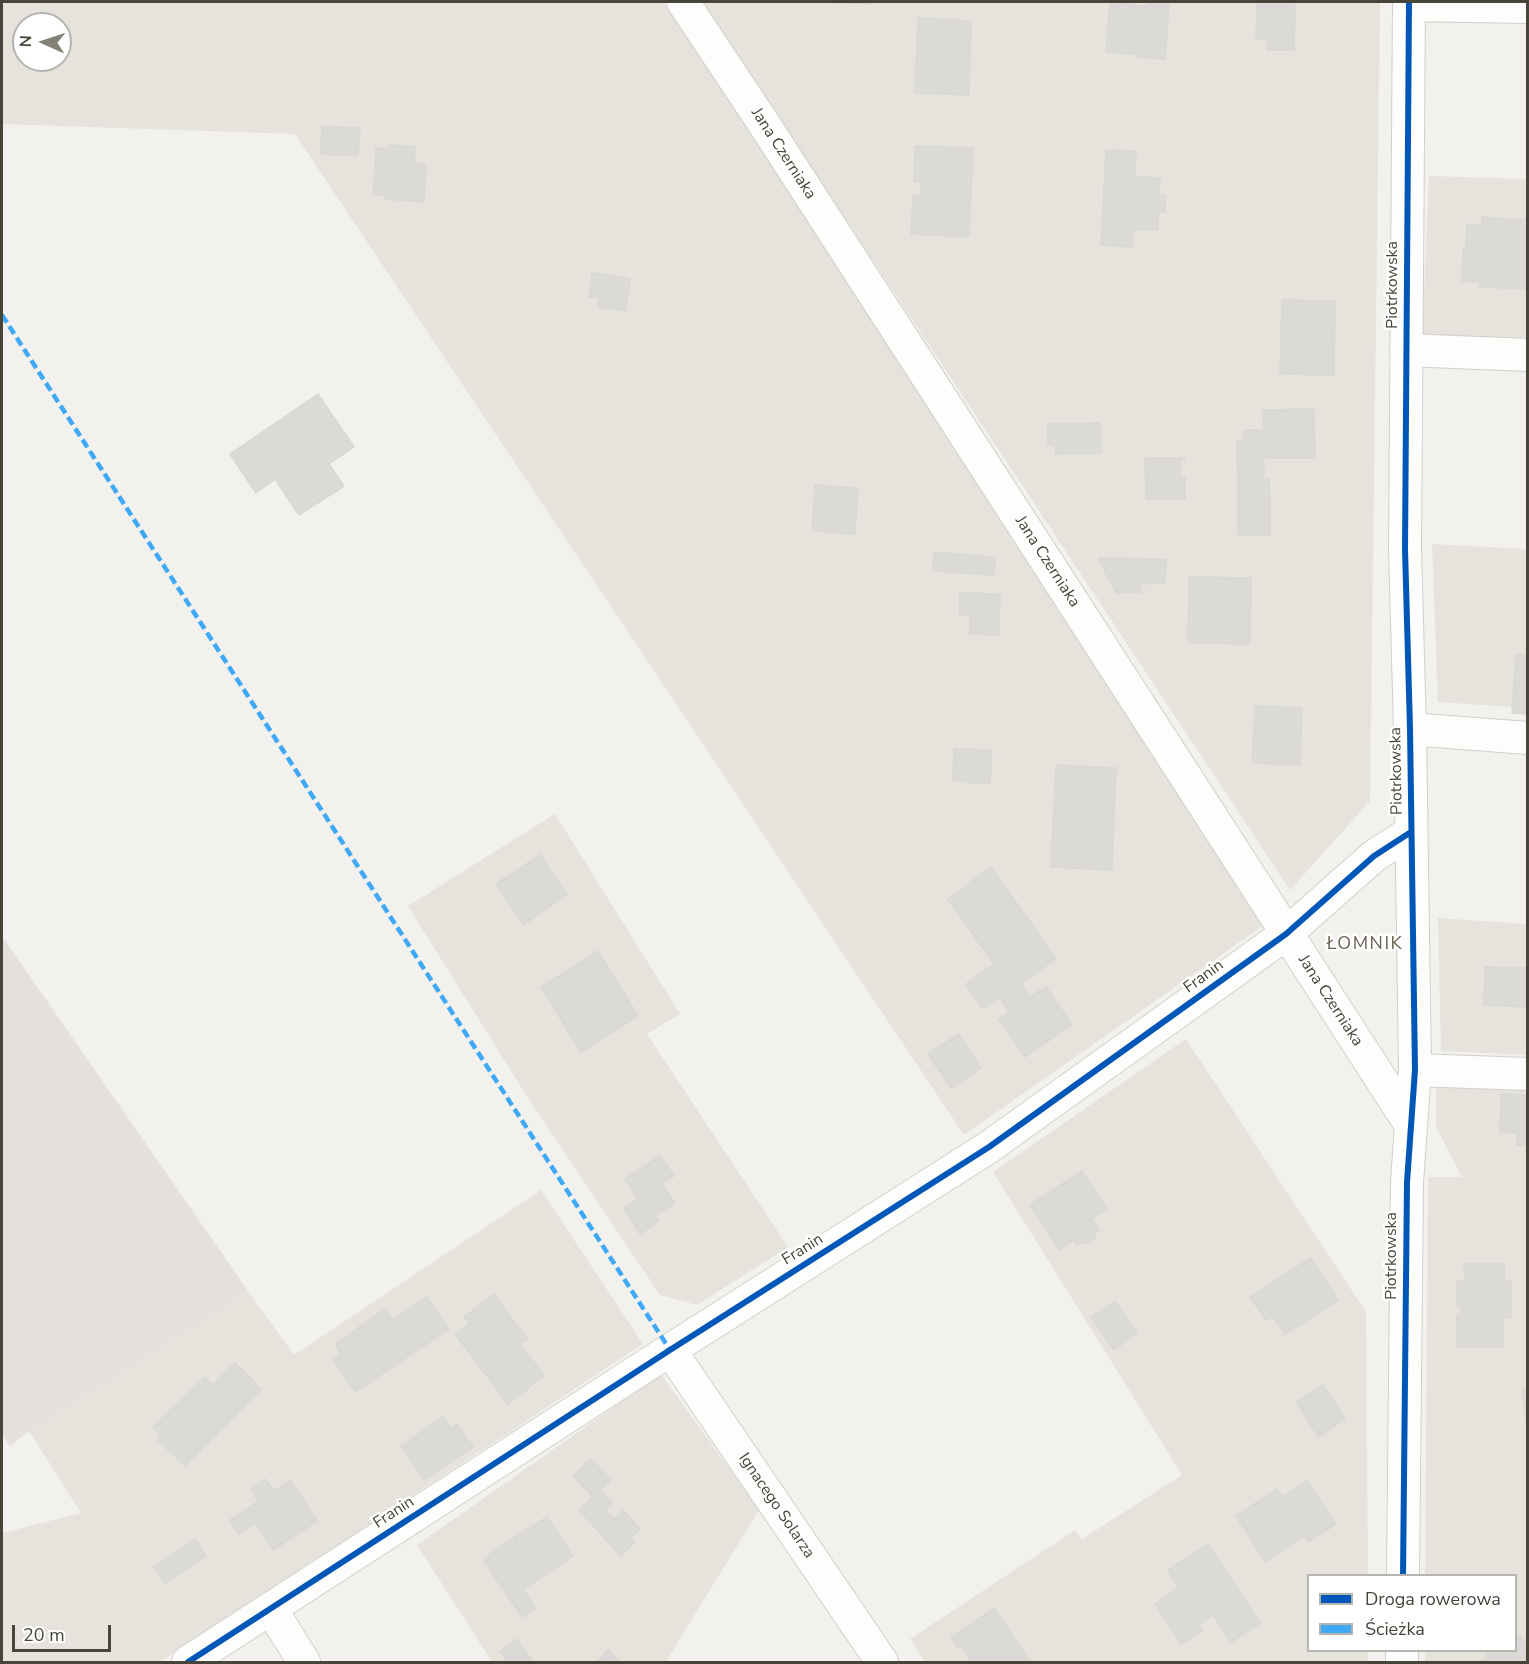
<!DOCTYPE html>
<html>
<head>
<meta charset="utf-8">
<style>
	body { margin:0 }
	#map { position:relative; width:1529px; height:1664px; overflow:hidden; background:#f2f1ed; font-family:"Nunito Sans",sans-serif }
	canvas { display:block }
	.frame { position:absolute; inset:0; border:3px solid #484439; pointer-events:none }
	.legend { position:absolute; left:1307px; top:1574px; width:210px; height:78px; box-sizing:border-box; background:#fff; border:2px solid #b6b4b0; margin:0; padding:8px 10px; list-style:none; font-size:18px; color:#484439 }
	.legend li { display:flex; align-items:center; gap:12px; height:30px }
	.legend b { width:30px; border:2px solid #b6b4b0 }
	.north { position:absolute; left:12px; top:12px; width:60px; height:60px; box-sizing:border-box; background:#fff; border:2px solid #b6b4b0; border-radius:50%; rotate:273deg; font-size:16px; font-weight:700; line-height:24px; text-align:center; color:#484439 }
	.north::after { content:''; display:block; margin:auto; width:21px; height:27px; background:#848178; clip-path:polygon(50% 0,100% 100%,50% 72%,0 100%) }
	.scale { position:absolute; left:12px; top:1625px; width:99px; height:27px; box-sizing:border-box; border:3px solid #484439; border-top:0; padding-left:8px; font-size:18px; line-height:21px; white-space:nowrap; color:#484439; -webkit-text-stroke:4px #fff; paint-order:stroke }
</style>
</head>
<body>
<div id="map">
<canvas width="1529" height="1664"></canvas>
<div class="frame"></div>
<ul class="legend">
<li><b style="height:8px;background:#0057b8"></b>Droga rowerowa</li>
<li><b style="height:8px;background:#3fa9f5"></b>Ścieżka</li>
</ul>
<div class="north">N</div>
<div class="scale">20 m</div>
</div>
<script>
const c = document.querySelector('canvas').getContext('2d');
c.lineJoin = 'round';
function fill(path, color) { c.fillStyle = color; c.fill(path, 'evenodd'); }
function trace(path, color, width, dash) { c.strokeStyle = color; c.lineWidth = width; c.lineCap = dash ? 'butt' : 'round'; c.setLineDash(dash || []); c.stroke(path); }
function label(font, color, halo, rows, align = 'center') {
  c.font = font + ' "Nunito Sans",sans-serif'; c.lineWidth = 5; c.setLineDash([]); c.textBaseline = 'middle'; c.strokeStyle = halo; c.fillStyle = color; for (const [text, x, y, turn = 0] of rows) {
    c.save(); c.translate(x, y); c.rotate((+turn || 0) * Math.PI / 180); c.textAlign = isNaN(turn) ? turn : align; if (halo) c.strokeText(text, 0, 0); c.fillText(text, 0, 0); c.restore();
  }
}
fill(new Path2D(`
	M 2,2 L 663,2 L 752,131 L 1264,925 L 964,1135 L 295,134 L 2,124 ZM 24,24 L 60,24 L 60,60 L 24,60 Z
	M 702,2 L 1380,2 L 1370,801 L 1290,890 Z
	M 1429,176 L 1527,179 L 1527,343 L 1422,338 Z
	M 1432,544 L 1527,549 L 1527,708 L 1438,702 Z
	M 555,814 L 680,1014 L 647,1034 L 788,1247 L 697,1305 L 660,1295 L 533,1106 L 408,906 Z
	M 1438,918 L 1527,924 L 1527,1055 L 1441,1051 Z
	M 1186,1039 L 1366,1312 L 1368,1575 L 1308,1576 L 1308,1650 L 1368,1651 L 1368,1662 L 925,1662 L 910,1639 L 1075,1530 L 1082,1539 L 1182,1475 L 993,1172 Z
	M 1436,1085 L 1527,1089 L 1527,1662 L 1425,1662 L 1425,1651 L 1516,1650 L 1516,1576 L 1425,1575 L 1428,1177 L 1462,1177 L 1436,1127 Z
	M 541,1190 L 643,1344 L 160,1662 L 2,1662 L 2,1533 L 81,1513 L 29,1431 L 248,1291 L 294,1355 Z
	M 661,1374 L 759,1510 L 670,1655 L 667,1662 L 492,1662 L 417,1545 Z`), '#e5e3dc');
fill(new Path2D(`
	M 2,936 L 248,1291 L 29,1431 L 10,1446 L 2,1434 Z`), '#e4e1dd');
const building = new Path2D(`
	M 826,2 L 871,2 L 871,4 Z
	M 1110,2 L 1131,3 L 1131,5 L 1147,6 L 1148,2 L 1169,2 L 1165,59 L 1136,57 L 1136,54 L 1106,52 Z
	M 1257,2 L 1295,2 L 1294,50 L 1267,50 L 1268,40 L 1256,39 Z
	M 918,18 L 971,21 L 969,95 L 915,93 Z
	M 322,126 L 360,128 L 358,156 L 320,154 Z
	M 389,145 L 415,147 L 414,163 L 426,164 L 424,202 L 385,199 L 385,196 L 373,195 L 376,148 L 389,149 Z
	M 915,146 L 973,148 L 969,237 L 911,234 L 913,196 L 920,196 L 921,182 L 914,182 Z
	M 1106,150 L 1136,151 L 1135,176 L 1160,178 L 1159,195 L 1165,195 L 1165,212 L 1158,213 L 1158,230 L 1133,229 L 1132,247 L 1101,245 Z
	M 1482,217 L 1506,219 L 1503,288 L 1479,287 L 1480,282 L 1462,281 L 1463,249 L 1466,249 L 1467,224 L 1482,225 Z
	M 1506,219 L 1528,220 L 1527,289 L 1503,288 Z
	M 592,273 L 630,279 L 626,311 L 598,307 L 599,298 L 589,297 Z
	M 1282,300 L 1335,301 L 1334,375 L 1280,374 Z
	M 318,394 L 354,447 L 329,464 L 344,486 L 299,515 L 275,479 L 256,493 L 230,454 Z
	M 1314,409 L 1315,458 L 1264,458 L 1263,410 Z
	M 1100,423 L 1101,453 L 1056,454 L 1055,445 L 1048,445 L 1048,424 Z
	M 1244,430 L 1263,430 L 1264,479 L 1269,478 L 1270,499 L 1238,499 L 1237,441 L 1244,441 Z
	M 1145,458 L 1184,458 L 1185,460 L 1180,460 L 1180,478 L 1185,478 L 1185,499 L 1146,499 Z
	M 815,485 L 858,488 L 855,534 L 812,531 Z
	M 1238,499 L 1270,499 L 1270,535 L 1238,535 Z
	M 934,552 L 995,557 L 994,575 L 933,571 Z
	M 1098,558 L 1166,559 L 1165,583 L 1141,584 L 1141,592 L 1116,593 Z
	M 1189,577 L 1251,578 L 1250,644 L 1188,643 Z
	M 960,593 L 1000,594 L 999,635 L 970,634 L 970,615 L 960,615 Z
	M 1516,654 L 1528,655 L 1528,714 L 1512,713 Z
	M 1255,706 L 1302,708 L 1300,765 L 1252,763 Z
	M 954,749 L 992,750 L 990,783 L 968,783 L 967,781 L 953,780 Z
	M 1056,765 L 1116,768 L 1112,870 L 1051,867 Z
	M 540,855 L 567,895 L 523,925 L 496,884 Z
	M 991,867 L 1056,959 L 1021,983 L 1030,997 L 1046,987 L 1072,1025 L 1025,1057 L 999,1019 L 1009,1012 L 1000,997 L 983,1009 L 966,984 L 994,964 L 948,899 Z
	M 598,951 L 638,1016 L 581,1052 L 541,987 Z
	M 1485,967 L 1528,968 L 1527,1007 L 1484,1005 Z
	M 959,1034 L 981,1068 L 951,1088 L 928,1054 Z
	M 1501,1094 L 1528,1095 L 1528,1145 L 1517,1145 L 1517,1133 L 1500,1132 Z
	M 660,1156 L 674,1176 L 662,1183 L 675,1203 L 655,1215 L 659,1221 L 640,1234 L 624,1208 L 638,1199 L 625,1179 Z
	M 1082,1171 L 1107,1209 L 1092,1218 L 1100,1230 L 1096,1232 L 1095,1238 L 1086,1244 L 1080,1243 L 1077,1245 L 1074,1240 L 1059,1250 L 1030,1205 Z
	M 1311,1258 L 1338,1300 L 1285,1334 L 1273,1316 L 1266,1320 L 1250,1297 Z
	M 1464,1264 L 1504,1264 L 1504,1281 L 1511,1281 L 1511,1318 L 1503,1317 L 1503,1347 L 1457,1347 L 1457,1314 L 1461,1315 L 1461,1306 L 1457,1306 L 1457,1281 L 1465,1281 Z
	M 494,1294 L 527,1339 L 520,1344 L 544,1376 L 508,1404 L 455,1334 L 470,1323 L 464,1317 Z
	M 427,1297 L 449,1329 L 355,1392 L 333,1359 L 341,1354 L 335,1344 L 385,1309 L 393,1320 Z
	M 1115,1301 L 1137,1333 L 1114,1350 L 1091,1317 Z
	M 235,1363 L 261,1389 L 185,1466 L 157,1439 L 161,1435 L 153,1427 L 205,1377 L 213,1385 Z
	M 1323,1385 L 1345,1419 L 1319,1437 L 1296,1402 Z
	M 1528,1389 L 1528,1430 L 1522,1390 Z
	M 443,1417 L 451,1428 L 457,1424 L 473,1447 L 424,1480 L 401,1446 Z
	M 591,1459 L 611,1480 L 601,1490 L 612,1503 L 605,1510 L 614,1519 L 623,1510 L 640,1529 L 631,1538 L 635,1542 L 621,1556 L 579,1510 L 593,1497 L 573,1476 Z
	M 265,1479 L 274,1491 L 290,1480 L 317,1521 L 273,1550 L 255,1523 L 239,1534 L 230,1520 L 259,1501 L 251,1489 Z
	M 1307,1481 L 1336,1524 L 1308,1542 L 1304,1536 L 1266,1562 L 1236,1516 L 1277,1489 L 1282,1497 Z
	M 547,1517 L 573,1556 L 540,1578 L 514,1538 Z
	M 514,1538 L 540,1578 L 523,1589 L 536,1609 L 522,1617 L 483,1559 Z
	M 195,1539 L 206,1556 L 165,1583 L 154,1567 Z
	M 1208,1544 L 1260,1623 L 1231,1642 L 1213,1615 L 1199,1625 L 1203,1630 L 1181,1644 L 1155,1604 L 1179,1588 L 1168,1570 Z
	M 994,1608 L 1030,1662 L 972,1662 L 961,1646 L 958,1648 L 951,1637 Z
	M 1516,1636 L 1520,1636 L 1525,1643 L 1525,1654 L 1528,1654 L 1528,1662 L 1482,1662 L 1482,1660 L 1486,1660 L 1486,1650 L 1516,1650 Z
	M 517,1639 L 533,1662 L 508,1662 L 500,1651 Z
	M 608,1650 L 620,1662 L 597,1662 Z`);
fill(building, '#dcdad6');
trace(building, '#dad8d3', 1.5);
const minor = new Path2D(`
	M 683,2 L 766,127 L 1410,1124
	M 1409,5 L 1528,7
	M 1406,350 L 1528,355
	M 1410,729 L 1528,738
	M 1415,1070 L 1528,1074
	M 670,1350 L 882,1662
	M 1403,1576 L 1407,1182 L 1415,1070 L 1410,729 L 1405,549 L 1409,2
	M 271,1609 L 304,1662
	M 188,1662 L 670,1350 L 989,1147 L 1286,934 L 1374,856 L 1411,832
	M 1402,1662 L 1402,1650`);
trace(minor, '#d0cfcb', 34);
trace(minor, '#fdfdfc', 32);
trace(new Path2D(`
	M 2,315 L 670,1350`), '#3fa9f5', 4.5, [9, 4.5]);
trace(new Path2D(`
	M 1403,1576 L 1407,1182 L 1415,1070 L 1410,729 L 1405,549 L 1409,2
	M 188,1662 L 670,1350 L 989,1147 L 1286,934 L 1374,856 L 1411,832`), '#0057b8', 6);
label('16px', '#484439', '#fff', [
	["Jana Czerniaka",783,154,57],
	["Piotrkowska",1393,285,-90],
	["Jana Czerniaka",1047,562,57],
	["Piotrkowska",1397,771,-91],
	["Franin",1204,977,-36],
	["Jana Czerniaka",1330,1001,57],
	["Franin",803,1250,-32],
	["Piotrkowska",1392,1256,-90],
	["Ignacego Solarza",776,1506,56],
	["Franin",394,1513,-33]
]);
c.letterSpacing = '1.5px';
label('18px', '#6a6352', '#fff', [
	["ŁOMNIK",1365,945]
]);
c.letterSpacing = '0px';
</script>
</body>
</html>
